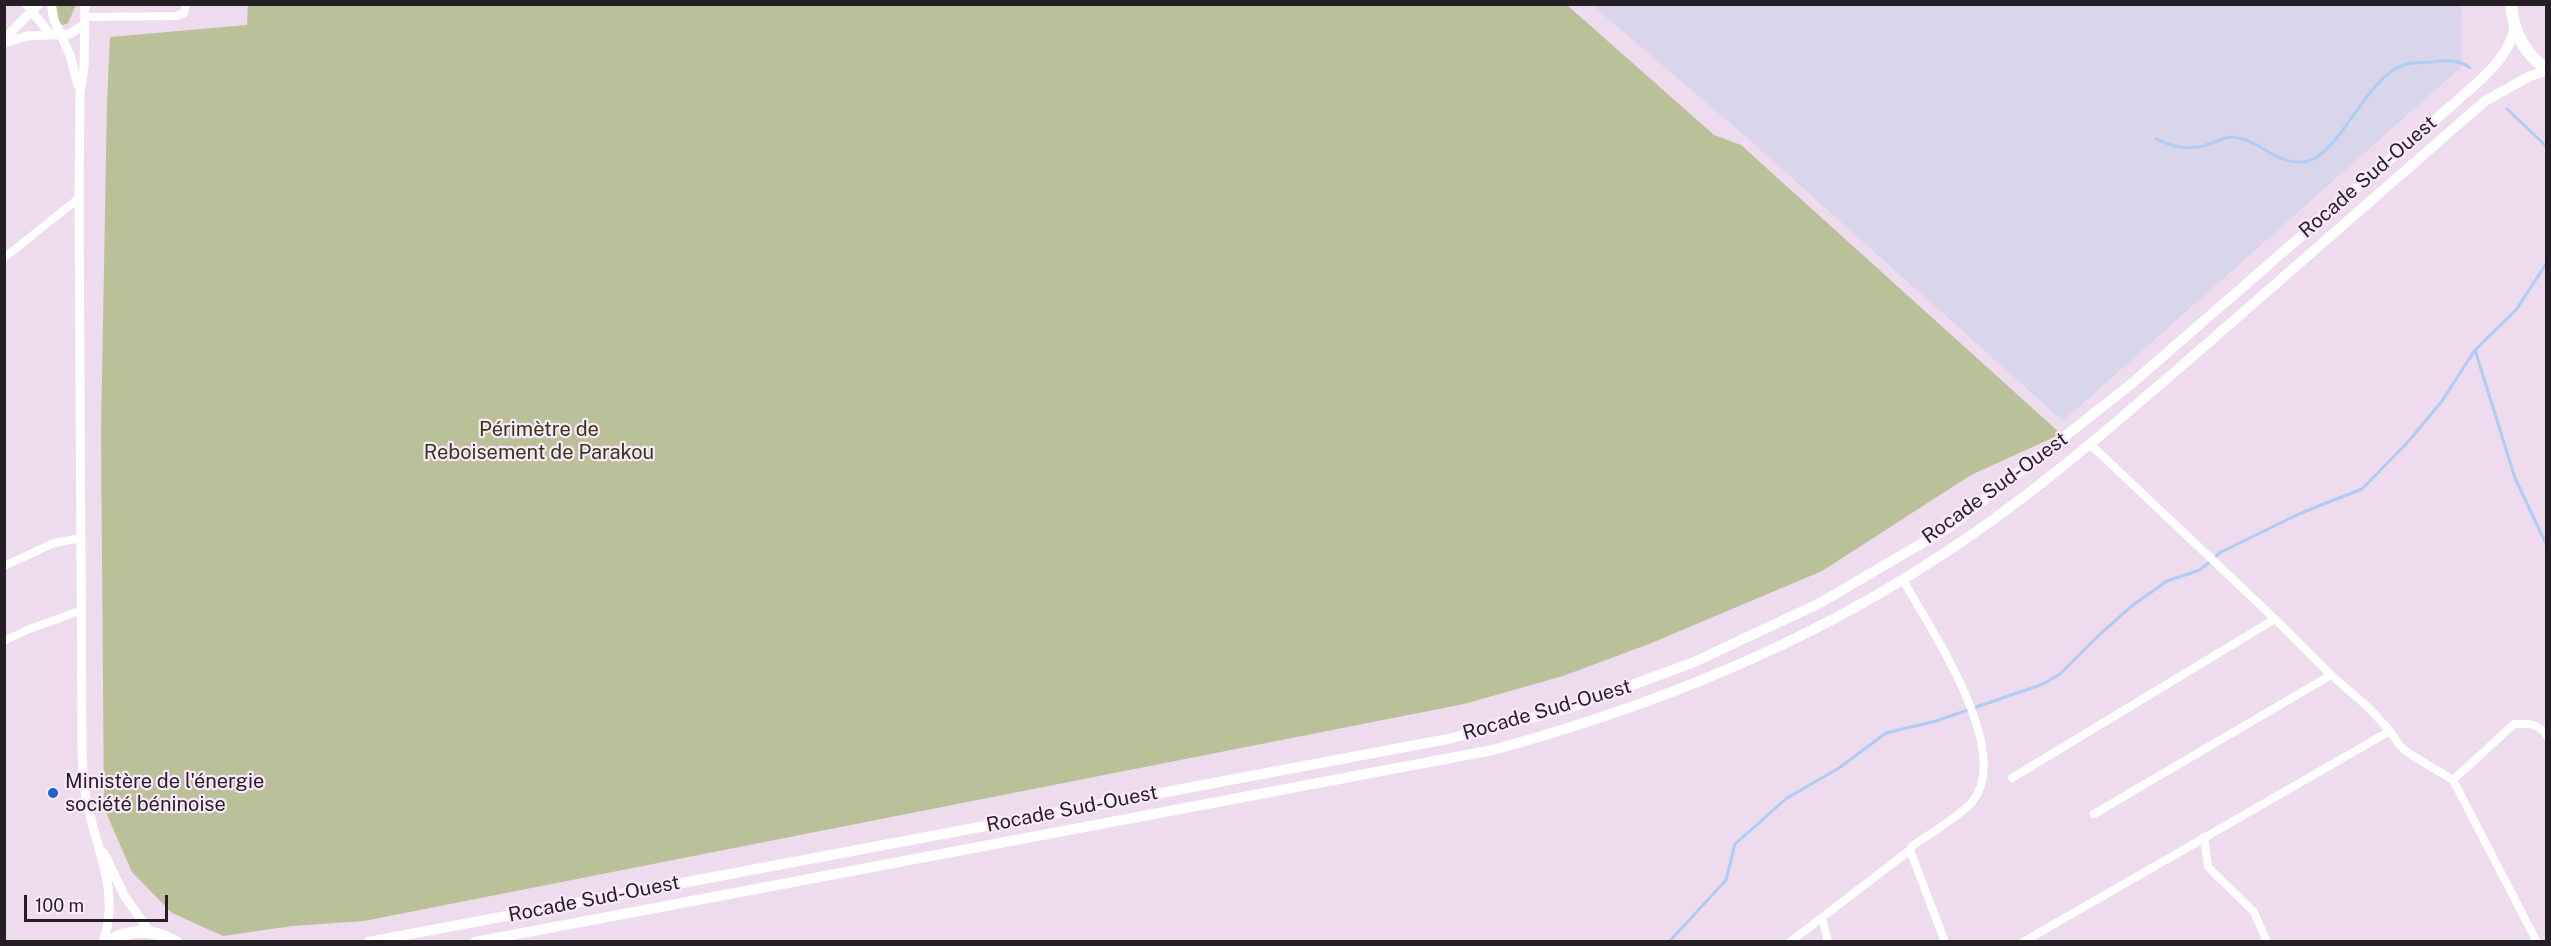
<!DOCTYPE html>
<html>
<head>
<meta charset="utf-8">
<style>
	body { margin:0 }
	#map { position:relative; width:2551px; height:946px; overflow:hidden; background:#eedbee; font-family:"Public Sans",sans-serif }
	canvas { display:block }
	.frame { position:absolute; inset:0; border:6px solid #251e25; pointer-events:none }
	.scale { position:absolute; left:24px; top:895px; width:144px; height:27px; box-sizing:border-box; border:3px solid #251e25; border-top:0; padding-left:8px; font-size:18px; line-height:21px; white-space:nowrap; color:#251e25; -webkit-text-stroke:4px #fbe9fb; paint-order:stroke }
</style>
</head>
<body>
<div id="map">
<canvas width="2551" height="946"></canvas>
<div class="frame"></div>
<div class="scale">100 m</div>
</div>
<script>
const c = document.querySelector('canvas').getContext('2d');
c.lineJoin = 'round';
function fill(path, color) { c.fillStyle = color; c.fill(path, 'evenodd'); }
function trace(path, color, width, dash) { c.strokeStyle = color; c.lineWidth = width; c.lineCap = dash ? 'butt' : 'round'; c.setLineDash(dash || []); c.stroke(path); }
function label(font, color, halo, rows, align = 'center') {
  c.font = font + ' "Public Sans",sans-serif'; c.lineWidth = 4.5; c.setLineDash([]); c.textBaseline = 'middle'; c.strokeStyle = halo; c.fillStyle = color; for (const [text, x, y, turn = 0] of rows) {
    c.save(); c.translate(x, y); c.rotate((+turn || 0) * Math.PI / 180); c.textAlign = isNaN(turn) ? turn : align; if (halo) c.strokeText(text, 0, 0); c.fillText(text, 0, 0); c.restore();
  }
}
fill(new Path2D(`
	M 1592,5 L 2462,5 L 2461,67 L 2063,421 L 1744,135 Z`), '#d9d5eb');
fill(new Path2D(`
	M 56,5 L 76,5 L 68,23 L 63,25 L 59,22 Z
	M 248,5 L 1567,5 L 1714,135 L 1741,145 L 2061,434 L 1971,475 L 1822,571 L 1649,644 L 1563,676 L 1464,704 L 364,921 L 292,926 L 223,936 L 172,913 L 132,872 L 104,808 L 101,432 L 107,102 L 110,37 L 247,25 Z`), '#bac097');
trace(new Path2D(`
	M 2507,109 L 2546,146
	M 2156,139 C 2172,147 2192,151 2209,144 C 2216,142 2224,137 2231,137 C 2260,138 2277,168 2308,161 C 2339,154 2368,75 2404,65 C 2412,62 2423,63 2431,62 C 2444,60 2460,59 2470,68
	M 2475,350 L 2515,478 L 2546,544
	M 1669,942 L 1726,880 L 1735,844 L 1787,798 L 1839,768 L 1886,733 L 1936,721 L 2043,684 L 2060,674 L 2100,634 L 2133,605 L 2167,581 L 2200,570 L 2221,552 L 2301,513 L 2362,489 L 2408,442 L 2442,401 L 2475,350 L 2516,310 L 2546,264`), '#afccf5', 3);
trace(new Path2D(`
	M 85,17 L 177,16 L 184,13 L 186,4
	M 4,258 L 79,198
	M 2091,445 L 2275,619 L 2331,675 L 2369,708 L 2390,731 L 2400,746 L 2410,754 L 2453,780 L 2537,942
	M 4,566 L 54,543 L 81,538
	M 4,641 L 27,630 L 82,610
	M 2012,778 L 2275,619
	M 2453,780 L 2514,724 C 2528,723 2538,723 2546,735
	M 2094,814 L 2331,675
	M 2204,837 L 2208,867 L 2254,912 L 2267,942
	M 1910,850 L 1945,942
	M 1822,918 L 1828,942
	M 1790,942 L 1910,850 L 1911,847 C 1926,836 1960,816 1971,803 C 2016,753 1929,627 1903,580
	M 2023,942 L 2390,731`), '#fff', 8);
trace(new Path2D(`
	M 26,4 L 50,34
	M 51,4 L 54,20 L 70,55 L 78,85
	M 85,4 L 84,67 L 80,93 L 79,198 L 82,743 C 82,764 83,786 88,807 C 98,853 120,894 103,942
	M 4,39 L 39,4
	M 4,43 L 27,36 L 70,34 L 85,24
	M 104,853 L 125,897 L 150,932`), '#fff', 9);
trace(new Path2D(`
	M 368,942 L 1448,739 L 1569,708 L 1692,663 L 1820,603 L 1948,528 L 2130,385 L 2474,86 C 2493,68 2508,54 2515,28
	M 475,942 L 1493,750 C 1647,708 1795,650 1929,563 C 2029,500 2119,420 2208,343 C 2301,262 2393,181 2485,101 L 2530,76 L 2546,71`), '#fff', 10);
trace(new Path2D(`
	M 2511,4 C 2513,31 2524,53 2546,69
	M 108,942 C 130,928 154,929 176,942`), '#fff', 12);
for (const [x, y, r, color] of [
	[53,793,6,"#1b63ce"]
]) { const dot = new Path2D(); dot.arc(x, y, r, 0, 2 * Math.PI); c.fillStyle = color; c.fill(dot); trace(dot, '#fbe9fb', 2); }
label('20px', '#251e25', '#fbe9fb', [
	["Rocade Sud-Ouest",2368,177,-41],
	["Rocade Sud-Ouest",1995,488,-36],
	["Rocade Sud-Ouest",1547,710,-16],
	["Rocade Sud-Ouest",1072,809,-11],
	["Rocade Sud-Ouest",594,899,-11]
]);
label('20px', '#343812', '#fbe9fb', [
	["Périmètre de",539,430],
	["Reboisement de Parakou",539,453]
]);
label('20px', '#251e25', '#fbe9fb', [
	["Ministère de l'énergie",65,782],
	["société béninoise",65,805]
], 'left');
</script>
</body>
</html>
